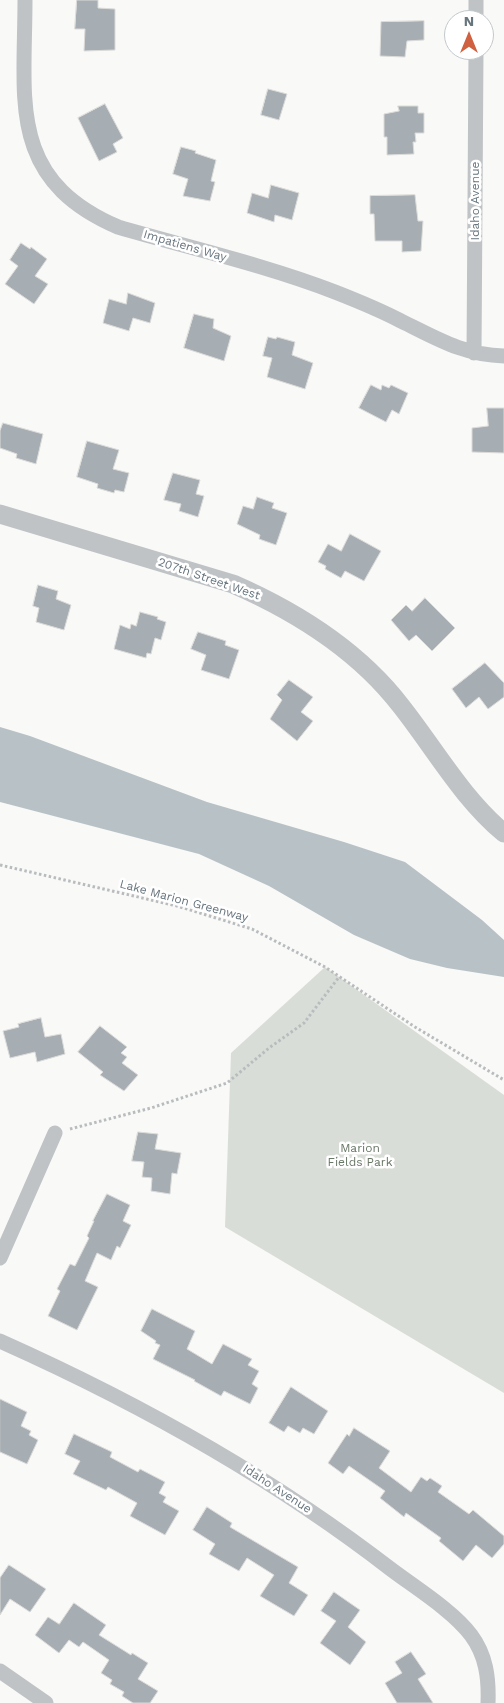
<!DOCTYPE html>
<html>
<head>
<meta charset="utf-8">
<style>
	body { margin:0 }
	#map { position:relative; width:504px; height:1703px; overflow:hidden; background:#f9f9f7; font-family:"Work Sans",sans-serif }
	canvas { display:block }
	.north { position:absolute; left:444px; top:10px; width:50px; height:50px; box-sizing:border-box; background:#fff; border:1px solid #c2c8cb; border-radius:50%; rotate:0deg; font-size:14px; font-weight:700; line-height:20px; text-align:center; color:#67757e }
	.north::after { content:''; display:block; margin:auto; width:18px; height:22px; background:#cf6141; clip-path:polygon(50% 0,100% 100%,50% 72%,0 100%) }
</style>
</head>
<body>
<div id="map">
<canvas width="504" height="1703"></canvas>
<div class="north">N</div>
</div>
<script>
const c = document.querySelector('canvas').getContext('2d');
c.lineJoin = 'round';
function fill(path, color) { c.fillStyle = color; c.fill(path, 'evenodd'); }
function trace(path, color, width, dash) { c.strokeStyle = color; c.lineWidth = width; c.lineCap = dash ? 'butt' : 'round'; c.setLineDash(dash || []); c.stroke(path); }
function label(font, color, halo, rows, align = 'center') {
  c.font = font + ' "Work Sans",sans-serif'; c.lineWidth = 5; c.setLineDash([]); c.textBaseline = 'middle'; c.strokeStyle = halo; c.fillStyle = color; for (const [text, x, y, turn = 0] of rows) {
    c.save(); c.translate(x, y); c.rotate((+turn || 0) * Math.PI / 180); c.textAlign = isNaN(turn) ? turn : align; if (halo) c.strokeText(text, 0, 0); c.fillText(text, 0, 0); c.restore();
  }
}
fill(new Path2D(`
	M 325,967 L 504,1095 L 504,1393 L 225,1227 L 231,1053 Z`), '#d9ddd7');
fill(new Path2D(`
	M 0,727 L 30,736 L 207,802 L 344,842 L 405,862 L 482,920 L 504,940 L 504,977 L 447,968 L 410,959 L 354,935 L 269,886 L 199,854 L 0,802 Z`), '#b8c2c6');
const building = new Path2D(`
	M 77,0 L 98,0 L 98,8 L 115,9 L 115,50 L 84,51 L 85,29 L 75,29 Z
	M 424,21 L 424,40 L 407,41 L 405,57 L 380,56 L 381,22 Z
	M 268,89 L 287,94 L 279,120 L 261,115 Z
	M 105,104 L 123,138 L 113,144 L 117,152 L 99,161 L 78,118 Z
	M 398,106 L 418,106 L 418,113 L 424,113 L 424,133 L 415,133 L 416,142 L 413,142 L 414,154 L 387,155 L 387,137 L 384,137 L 384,114 L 399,111 Z
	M 181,147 L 196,151 L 195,153 L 216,160 L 211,181 L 215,182 L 210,201 L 183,196 L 188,179 L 173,174 Z
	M 271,185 L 299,193 L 292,220 L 275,215 L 274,222 L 247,213 L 252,193 L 268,198 Z
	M 415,195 L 418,221 L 423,221 L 421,251 L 402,252 L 402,241 L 375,241 L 374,214 L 370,214 L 370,196 Z
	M 21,243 L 30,249 L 31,247 L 47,259 L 35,276 L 48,284 L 34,304 L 5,284 L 18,266 L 10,260 Z
	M 128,293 L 155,303 L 150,323 L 133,318 L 129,331 L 103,323 L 109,299 L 126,304 Z
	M 194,314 L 214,319 L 213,328 L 231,336 L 224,361 L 184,348 Z
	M 268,337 L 276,339 L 277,337 L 295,342 L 292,355 L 313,363 L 305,389 L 267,377 L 272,358 L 263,356 Z
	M 371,385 L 381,390 L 382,385 L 389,388 L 391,385 L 408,393 L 399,414 L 392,410 L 386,422 L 359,408 Z
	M 487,408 L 504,408 L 504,453 L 472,452 L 472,428 L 488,426 Z
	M 3,423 L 43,434 L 36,464 L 16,458 L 17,454 L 0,448 L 0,431 Z
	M 87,441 L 119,450 L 113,469 L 129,473 L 124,492 L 115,490 L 114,493 L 97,488 L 98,484 L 77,477 Z
	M 173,473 L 200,480 L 196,494 L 204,496 L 198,517 L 179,511 L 181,504 L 164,500 Z
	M 257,497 L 274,503 L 272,508 L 287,513 L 276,545 L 259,539 L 260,535 L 237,524 L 243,506 L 253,509 Z
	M 350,534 L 381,551 L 364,581 L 345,571 L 341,578 L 325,569 L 326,566 L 318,562 L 328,544 L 341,551 Z
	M 38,585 L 58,591 L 56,599 L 71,605 L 64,630 L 36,622 L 39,608 L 33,606 Z
	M 425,598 L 455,628 L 432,651 L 416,635 L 409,641 L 391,620 L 406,605 L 412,611 Z
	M 140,612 L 158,617 L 157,619 L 166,622 L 161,640 L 155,638 L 151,654 L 147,653 L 146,658 L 114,649 L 120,625 L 130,629 L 131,624 L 136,626 Z
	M 198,632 L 226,641 L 225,645 L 239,650 L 229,679 L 201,670 L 206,655 L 191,649 Z
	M 485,663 L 504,683 L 504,697 L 488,709 L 479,697 L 466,708 L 452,689 Z
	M 289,680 L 313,697 L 301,712 L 313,721 L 297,741 L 270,719 L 282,700 L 277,695 Z
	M 41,1018 L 45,1037 L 61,1034 L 65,1054 L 37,1062 L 35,1052 L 10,1058 L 3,1031 L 19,1027 L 18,1024 Z
	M 100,1026 L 127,1047 L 121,1053 L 127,1057 L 122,1063 L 138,1075 L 124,1091 L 100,1075 L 103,1072 L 78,1052 Z
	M 138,1132 L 158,1134 L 155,1149 L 181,1153 L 177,1174 L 172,1173 L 170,1194 L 151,1191 L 152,1178 L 142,1177 L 144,1162 L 132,1161 Z
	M 107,1194 L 130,1205 L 123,1221 L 131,1225 L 120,1248 L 117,1246 L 111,1260 L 97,1253 L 85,1281 L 98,1287 L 77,1330 L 48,1316 L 60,1291 L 57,1289 L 70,1264 L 75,1266 L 89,1238 L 87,1236 L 94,1221 L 93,1221 Z
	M 152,1309 L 195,1331 L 187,1349 L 212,1364 L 223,1344 L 252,1359 L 248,1365 L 259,1371 L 252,1384 L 258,1388 L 250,1404 L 224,1391 L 221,1396 L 194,1381 L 195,1380 L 153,1359 L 160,1345 L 155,1343 L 156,1341 L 141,1331 Z
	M 291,1387 L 328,1411 L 314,1434 L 303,1428 L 300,1433 L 288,1426 L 284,1432 L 269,1423 Z
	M 0,1399 L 27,1412 L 21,1426 L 31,1431 L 29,1435 L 38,1440 L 27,1464 L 0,1452 Z
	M 354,1428 L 390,1451 L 379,1468 L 411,1492 L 421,1477 L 427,1481 L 430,1478 L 442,1486 L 438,1492 L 469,1514 L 473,1510 L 504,1536 L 504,1544 L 492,1558 L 476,1545 L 463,1561 L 439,1541 L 441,1538 L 406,1513 L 404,1517 L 380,1498 L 385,1491 L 349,1466 L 343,1474 L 328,1463 L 347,1434 L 349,1436 Z
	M 74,1434 L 112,1452 L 110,1457 L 138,1472 L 140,1469 L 165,1482 L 159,1493 L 166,1497 L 163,1502 L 179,1511 L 165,1535 L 130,1516 L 137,1503 L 108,1487 L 106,1490 L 73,1474 L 80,1461 L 65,1454 Z
	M 207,1507 L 232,1523 L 230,1527 L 298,1567 L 289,1583 L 308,1595 L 294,1616 L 260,1596 L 274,1575 L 247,1558 L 239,1571 L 209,1554 L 215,1544 L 193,1530 Z
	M 9,1565 L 46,1589 L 30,1612 L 10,1599 L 0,1615 L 0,1578 Z
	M 334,1592 L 360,1610 L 348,1627 L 366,1642 L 350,1665 L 320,1643 L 336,1621 L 321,1611 Z
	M 74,1603 L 106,1625 L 99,1635 L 131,1655 L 132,1653 L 148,1663 L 138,1679 L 158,1691 L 150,1703 L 133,1703 L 122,1696 L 124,1692 L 110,1684 L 112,1680 L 101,1673 L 109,1660 L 83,1642 L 79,1647 L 69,1640 L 59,1653 L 35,1635 L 48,1617 L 59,1624 Z
	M 411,1652 L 426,1674 L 418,1679 L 433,1703 L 397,1703 L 385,1683 L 402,1673 L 395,1662 Z`);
fill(building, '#a7aeb3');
trace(building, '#dbdbd9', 1);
trace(new Path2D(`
	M 0,865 L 177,906 L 252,929 L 325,967 L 415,1027 L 504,1080
	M 70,1129 L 151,1108 L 227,1083 L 269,1048 L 304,1023 L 339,977`), '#b9bcbe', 3, [2.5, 2.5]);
trace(new Path2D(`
	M 25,0 C 25,101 7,179 118,227 C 190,248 265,265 335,292 C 358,301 380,310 401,321 C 436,338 463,355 504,356
	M 476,20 L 476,0
	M 474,353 L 476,50
	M 0,1258 L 55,1133
	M 0,1341 C 139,1403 272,1477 392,1570 C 416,1588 453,1611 471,1635 C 486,1655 489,1678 488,1703
	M 0,1671 L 46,1703`), '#bfc3c6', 15);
trace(new Path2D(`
	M 0,514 L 233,584 C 297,612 358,650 401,706 C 435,749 462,798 504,833`), '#bfc3c6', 19);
label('12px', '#67757e', '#fff', [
	["Idaho Avenue",475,201,-90],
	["Impatiens Way",185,246,16],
	["207th Street West",209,579,19],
	["Lake Marion Greenway",184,901,15],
	["Idaho Avenue",277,1489,33]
]);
label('12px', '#697766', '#fff', [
	["Marion",360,1148],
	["Fields Park",360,1162]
]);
</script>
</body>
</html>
